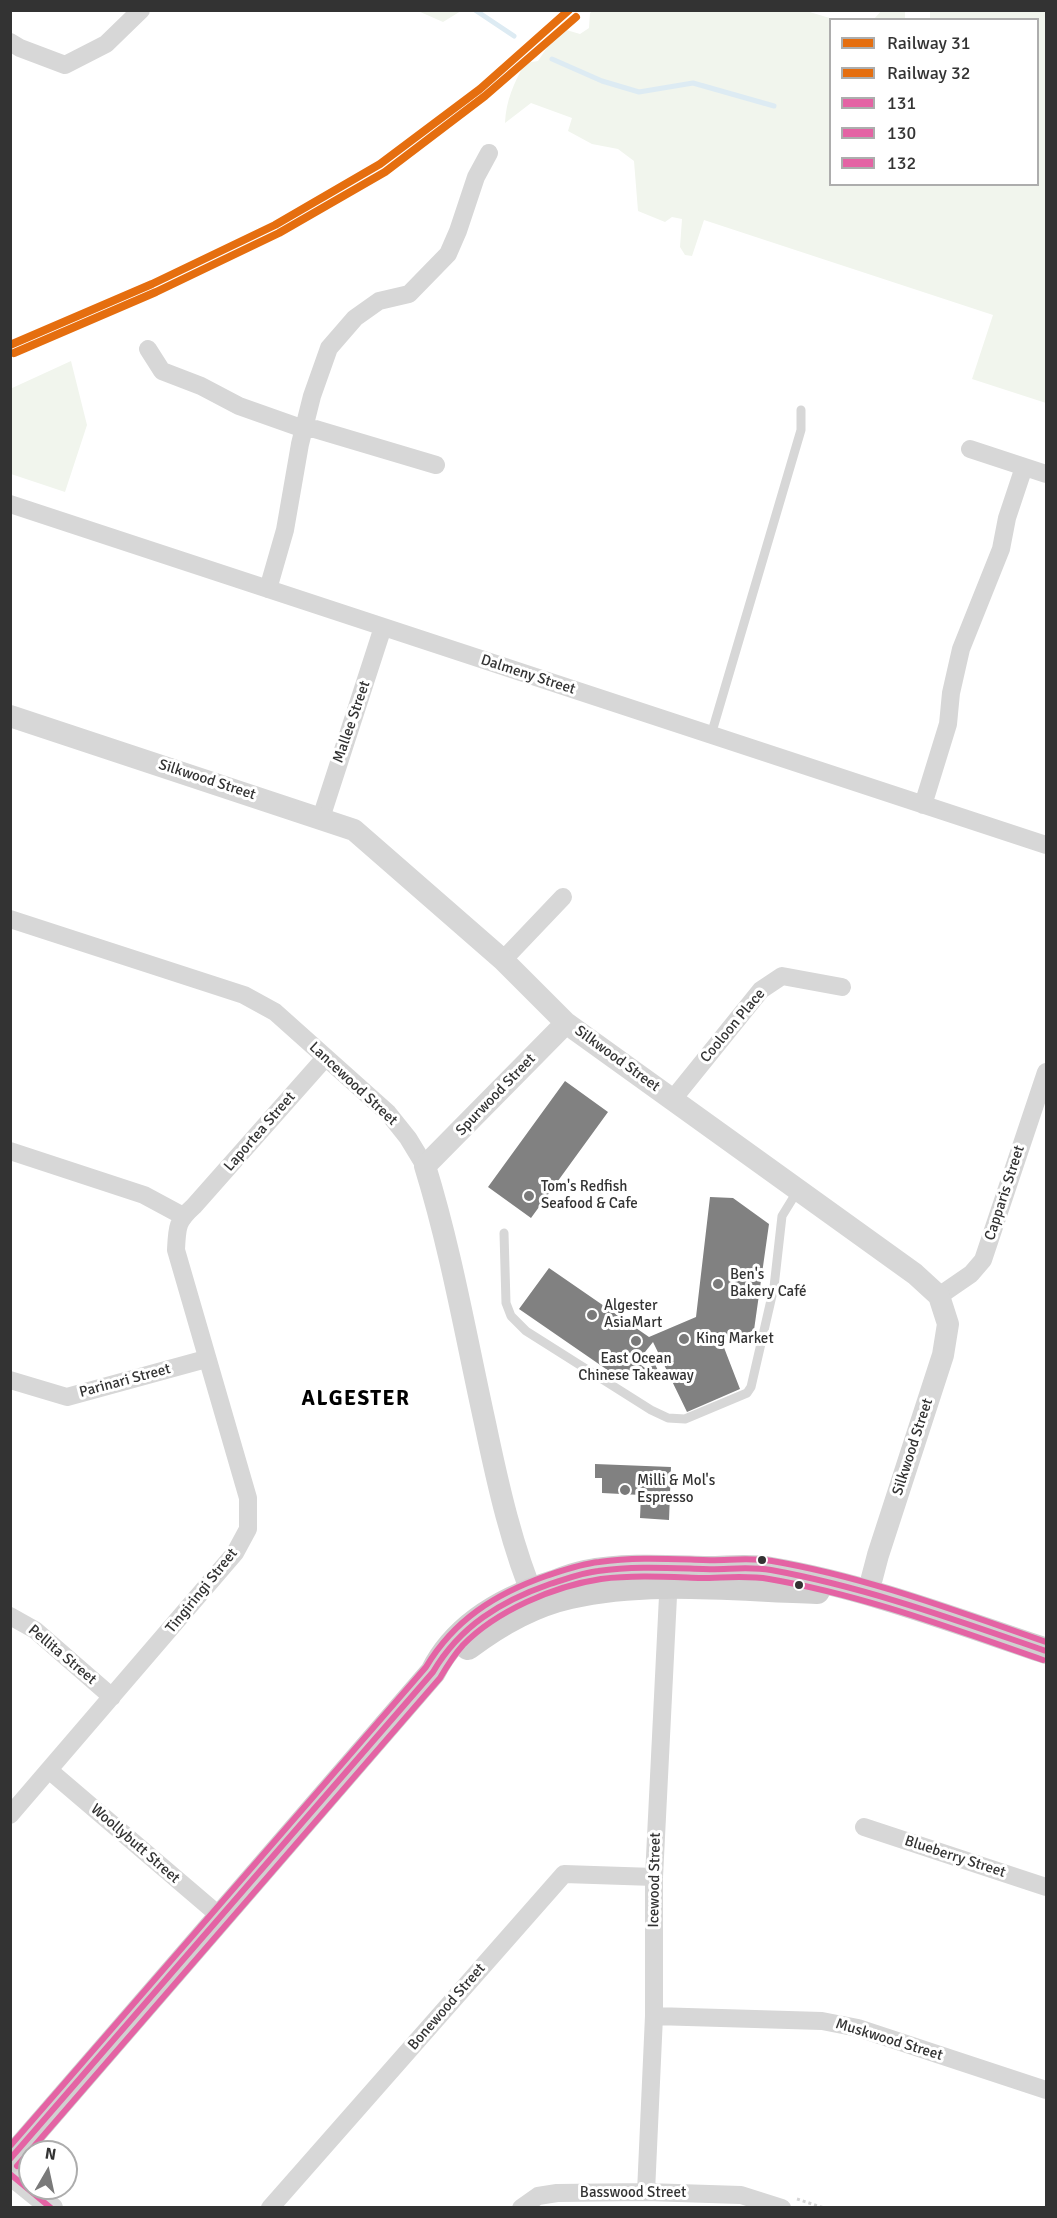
<!DOCTYPE html>
<html>
<head>
<meta charset="utf-8">
<style>
	body { margin:0 }
	#map { position:relative; width:1057px; height:2218px; overflow:hidden; background:#fff; font-family:Signika,sans-serif }
	canvas { display:block }
	.frame { position:absolute; inset:0; border:12px solid #333; pointer-events:none }
	.legend { position:absolute; left:829px; top:18px; width:210px; height:168px; box-sizing:border-box; background:#fff; border:2px solid #adadad; margin:0; padding:8px 10px; list-style:none; font-size:18px; color:#333 }
	.legend li { display:flex; align-items:center; gap:12px; height:30px }
	.legend b { width:30px; border:2px solid #adadad }
	.north { position:absolute; left:18px; top:2140px; width:60px; height:60px; box-sizing:border-box; background:#fff; border:2px solid #adadad; border-radius:50%; rotate:9deg; font-size:16px; font-weight:700; line-height:24px; text-align:center; color:#333 }
	.north::after { content:''; display:block; margin:auto; width:21px; height:27px; background:#7a7a7a; clip-path:polygon(50% 0,100% 100%,50% 72%,0 100%) }
</style>
</head>
<body>
<div id="map">
<canvas width="1057" height="2218"></canvas>
<div class="frame"></div>
<ul class="legend">
<li><b style="height:8px;background:#e56e0f"></b>Railway 31</li>
<li><b style="height:8px;background:#e56e0f"></b>Railway 32</li>
<li><b style="height:8px;background:#e463a4"></b>131</li>
<li><b style="height:8px;background:#e463a4"></b>130</li>
<li><b style="height:8px;background:#e463a4"></b>132</li>
</ul>
<div class="north">N</div>
</div>
<script>
const c = document.querySelector('canvas').getContext('2d');
c.lineJoin = 'round';
function fill(path, color) { c.fillStyle = color; c.fill(path, 'evenodd'); }
function trace(path, color, width, dash) { c.strokeStyle = color; c.lineWidth = width; c.lineCap = dash ? 'butt' : 'round'; c.setLineDash(dash || []); c.stroke(path); }
function label(font, color, halo, rows, align = 'center') {
  c.font = font + ' Signika,sans-serif'; c.lineWidth = 6; c.setLineDash([]); c.textBaseline = 'middle'; c.strokeStyle = halo; c.fillStyle = color; for (const [text, x, y, turn = 0] of rows) {
    c.save(); c.translate(x, y); c.rotate((+turn || 0) * Math.PI / 180); c.textAlign = isNaN(turn) ? turn : align; if (halo) c.strokeText(text, 0, 0); c.fillText(text, 0, 0); c.restore();
  }
}
fill(new Path2D(`
	M 882,10 L 905,11 L 905,19 L 874,19 Z
	M 418,11 L 461,11 L 443,22 Z
	M 593,11 L 803,10 L 833,19 L 830,20 L 830,184 L 1038,184 L 1038,20 L 930,19 L 930,11 L 1046,11 L 1046,403 L 972,379 L 993,315 L 704,220 L 692,256 L 685,255 L 680,247 L 682,219 L 672,217 L 665,222 L 638,211 L 634,161 L 618,149 L 592,144 L 568,131 L 572,118 L 531,103 L 505,123 C 506,100 514,83 525,63 L 538,61 L 550,43 L 563,29 L 580,34 L 589,28 L 590,13 Z
	M 71,361 L 87,425 L 65,492 L 11,474 L 10,389 Z`), '#f1f5ed');
trace(new Path2D(`
	M 475,10 L 514,36
	M 552,59 L 602,81 L 639,92 L 693,83 L 774,106`), '#ddebf3', 5);
fill(new Path2D(`
	M 565,1081 L 608,1112 L 531,1218 L 488,1187 Z
	M 710,1197 L 733,1198 L 769,1224 L 754,1330 L 723,1345 L 740,1389 L 687,1412 L 653,1342 L 637,1362 L 645,1368 L 655,1364 L 660,1375 L 644,1382 L 629,1371 L 622,1380 L 519,1309 L 549,1268 L 649,1337 L 696,1317 Z
	M 595,1464 L 671,1467 L 669,1520 L 640,1518 L 641,1495 L 602,1493 L 602,1478 L 595,1478 Z`), '#818181');
trace(new Path2D(`
	M 797,2199 L 824,2208`), '#d6d6d6', 3, [3, 3]);
trace(new Path2D(`
	M 711,735 L 801,430 L 801,410
	M 504,1233 L 506,1303 L 511,1316 L 526,1331 L 651,1410 L 668,1418 L 685,1419 L 747,1393 L 751,1387 L 774,1287 L 782,1216 L 798,1190`), '#d7d7d7', 9);
trace(new Path2D(`
	M 10,42 L 20,48 L 65,65 L 106,44 L 141,10
	M 148,349 L 162,371 L 201,386 L 239,406 L 304,429 L 315,429 L 436,465
	M 970,449 L 1046,474
	M 10,504 L 1046,845
	M 268,589 L 285,530 L 300,444 L 312,396 L 329,348 L 355,318 L 379,301 L 409,294 L 448,254 L 458,231 L 476,177 L 489,153
	M 923,805 L 948,724 L 951,693 L 961,649 L 1001,549 L 1007,518 L 1024,467
	M 321,818 L 383,627
	M 10,919 L 244,995 L 275,1012 L 388,1113 L 408,1138 L 425,1166
	M 503,960 L 563,897
	M 673,1099 L 761,990 L 782,976 L 842,987
	M 10,1151 L 144,1195 L 183,1216
	M 939,1296 L 971,1274 L 983,1260 L 1046,1072
	M 10,1380 L 67,1397 L 206,1359
	M 10,1616 L 35,1630 L 112,1697
	M 50,1771 L 221,1917
	M 10,1815 L 235,1553 L 248,1529 L 248,1498 L 176,1250 C 177,1227 177,1221 194,1206 L 325,1058
	M 864,1827 L 1046,1887
	M 654,2016 L 822,2021 L 858,2028 L 1046,2090
	M 646,2192 L 654,2016 L 654,1877 L 669,1576
	M 270,2208 L 564,1874 L 654,1877
	M 521,2208 L 538,2196 L 557,2193 L 646,2192 L 741,2195 L 782,2208`), '#d7d7d7', 18);
trace(new Path2D(`
	M 10,716 L 354,830 L 503,960 L 566,1023 L 915,1274 L 939,1296 L 948,1324 L 943,1355 L 878,1555 L 868,1593
	M 537,1606 C 512,1548 498,1485 485,1423 C 466,1337 451,1250 425,1166 L 566,1023
	M 10,2174 L 52,2208`), '#d7d7d7', 22);
trace(new Path2D(`
	M 468,1647 C 497,1625 534,1604 570,1596 C 650,1578 736,1589 817,1591
	M 10,2160 L 433,1672 C 457,1624 506,1598 554,1583 C 564,1579 575,1575 585,1573 C 625,1565 667,1568 708,1569 C 728,1569 751,1566 771,1570 C 865,1586 956,1621 1046,1651`), '#d0d0d0', 26);
trace(new Path2D(`
	M 10,2159 L 433,1672 C 460,1626 501,1601 550,1584 C 566,1579 581,1573 598,1571 C 633,1566 668,1568 703,1569 C 726,1570 748,1566 771,1570 C 865,1587 956,1620 1046,1651
	M 10,2174 L 51,2208`), '#e463a4', 6);
trace(new Path2D(`
	M 17,2166 L 440,1678 C 447,1666 454,1655 463,1645 C 496,1611 554,1586 601,1579 C 634,1575 668,1577 701,1578 C 723,1578 746,1575 769,1579 C 863,1595 953,1629 1043,1660`), '#e463a4', 6);
trace(new Path2D(`
	M 10,2146 L 426,1667 C 454,1620 495,1594 546,1576 C 564,1570 580,1564 599,1562 C 633,1557 669,1559 703,1560 C 726,1561 749,1557 772,1561 C 866,1577 956,1611 1046,1642`), '#e463a4', 6);
trace(new Path2D(`
	M 10,345 L 152,284 L 275,225 L 380,164 L 480,89 L 569,10`), '#e56e0f', 8);
trace(new Path2D(`
	M 14,353 L 156,292 L 279,233 L 385,172 L 485,96 L 576,17`), '#e56e0f', 8);
for (const [x, y, r, color] of [
	[529,1196,6,"#7a7a7a"],
	[718,1284,6,"#7a7a7a"],
	[592,1315,6,"#7a7a7a"],
	[684,1339,6,"#7a7a7a"],
	[636,1341,6,"#7a7a7a"],
	[625,1490,6,"#7a7a7a"],
	[762,1560,5,"#333"],
	[799,1585,5,"#333"]
]) { const dot = new Path2D(); dot.arc(x, y, r, 0, 2 * Math.PI); c.fillStyle = color; c.fill(dot); trace(dot, '#fff', 2); }
label('15px', '#333', '#fff', [
	["Dalmeny Street",528,675,18],
	["Mallee Street",352,722,-71],
	["Silkwood Street",207,780,18],
	["Cooloon Place",733,1026,-50],
	["Silkwood Street",617,1059,36],
	["Lancewood Street",353,1084,43],
	["Spurwood Street",496,1095,-46],
	["Laportea Street",260,1132,-49],
	["Capparis Street",1005,1193,-72],
	["Parinari Street",125,1381,-15],
	["Silkwood Street",913,1447,-72],
	["Tingiringi Street",202,1591,-51],
	["Pellita Street",62,1655,40],
	["Woollybutt Street",135,1844,41],
	["Blueberry Street",955,1857,18],
	["Icewood Street",655,1880,-89],
	["Bonewood Street",447,2007,-49],
	["Muskwood Street",889,2040,17],
	["Basswood Street",633,2193]
]);
label('15px', '#333', '#fff', [
	["Tom's Redfish",541,1187],
	["Seafood & Cafe",541,1204],
	["Ben's",730,1275],
	["Bakery Café",730,1292],
	["Algester",604,1306],
	["AsiaMart",604,1323],
	["King Market",696,1339],
	["East Ocean",636,1359,"center"],
	["Chinese Takeaway",636,1376,"center"],
	["Milli & Mol's",637,1481],
	["Espresso",637,1498]
], 'left');
c.letterSpacing = '1.5px';
label('bold 21px', '#000', '#fff', [
	["ALGESTER",356,1399]
]);
c.letterSpacing = '0px';
</script>
</body>
</html>
